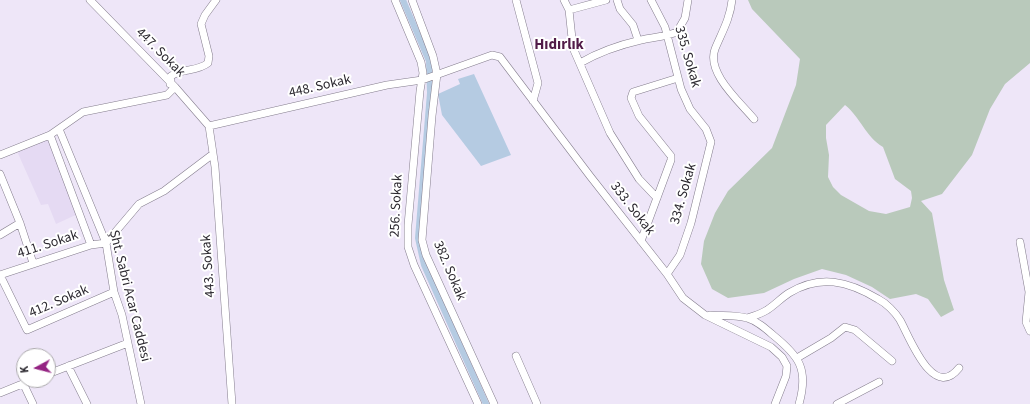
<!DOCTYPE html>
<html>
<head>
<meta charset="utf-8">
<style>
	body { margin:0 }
	#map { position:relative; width:1030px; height:404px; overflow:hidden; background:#eee6f8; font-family:"Source Sans 3",sans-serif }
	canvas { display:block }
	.north { position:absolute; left:16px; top:348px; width:40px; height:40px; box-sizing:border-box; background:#fff; border:1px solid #aba9ac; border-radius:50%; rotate:263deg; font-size:11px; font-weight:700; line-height:16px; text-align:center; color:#2c2930 }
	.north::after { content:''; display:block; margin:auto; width:14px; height:18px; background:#942382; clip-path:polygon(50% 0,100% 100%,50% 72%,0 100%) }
</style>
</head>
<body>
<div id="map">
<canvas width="1030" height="404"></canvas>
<div class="north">K</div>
</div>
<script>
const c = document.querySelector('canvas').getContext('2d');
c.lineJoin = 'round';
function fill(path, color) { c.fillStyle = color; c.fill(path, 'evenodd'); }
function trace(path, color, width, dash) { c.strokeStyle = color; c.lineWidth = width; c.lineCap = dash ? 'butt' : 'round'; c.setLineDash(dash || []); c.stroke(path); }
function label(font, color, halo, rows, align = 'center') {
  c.font = font + ' "Source Sans 3",sans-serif'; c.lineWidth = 4; c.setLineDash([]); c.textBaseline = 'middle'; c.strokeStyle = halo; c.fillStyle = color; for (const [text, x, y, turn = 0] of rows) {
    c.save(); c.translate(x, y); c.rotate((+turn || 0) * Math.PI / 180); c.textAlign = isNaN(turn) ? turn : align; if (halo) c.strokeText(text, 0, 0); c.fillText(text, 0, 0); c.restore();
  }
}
fill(new Path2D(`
	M 50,135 L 80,213 L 56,224 L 48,204 L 41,205 L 16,149 Z`), '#e5daf3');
fill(new Path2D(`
	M 748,0 L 1030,0 L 1030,63 L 1005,84 L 990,109 L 972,155 L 942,194 L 921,201 L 932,213 L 944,280 L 954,310 L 941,317 L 928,299 L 916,294 L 890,299 L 872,287 L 846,275 L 822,269 L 794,279 L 764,293 L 728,298 L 712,289 L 701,264 L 704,241 L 715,213 L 728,191 L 772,148 L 796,85 L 800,59 L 752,9 ZM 845,105 C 860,117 866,137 883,147 L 895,179 L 911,191 L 912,198 L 910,207 L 886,214 L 869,211 L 841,195 L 833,187 L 828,177 L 829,155 L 826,138 L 826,125 Z`), '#b9c9bb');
fill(new Path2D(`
	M 474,74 L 511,155 L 481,166 L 442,115 L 438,94 L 460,84 L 458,79 Z`), '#b5cbe2');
trace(new Path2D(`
	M 403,0 L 429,61 L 430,93 L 418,238 L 424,265 L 486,404`), '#b5cbe2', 6);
const minor = new Path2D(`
	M 90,0 L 175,87 L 209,126
	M 395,0 L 421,62 L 423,73 L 420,91 L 408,225 L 408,247 L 414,265 L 478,404
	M 412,0 L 433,56 L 437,74 L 432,116 L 422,240 L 426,255 L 494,404
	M 516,0 L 538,83 L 533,101
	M 564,0 L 569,10 L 573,48 L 610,133 L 639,179 L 657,198
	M 617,0 L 620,9 L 633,25 L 638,40
	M 651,0 L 665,27 L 681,89 L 690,109 L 706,129 L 711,142 L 691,223 L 680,255 L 667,274
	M 732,0 C 730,19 722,32 715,49 C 706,73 740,102 754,119
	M 569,10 L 606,0
	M 580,63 C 599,52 619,45 641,40 C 653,37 665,37 677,32 L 685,18 L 688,0
	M 170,84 L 171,76 C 182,68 197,72 208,63 L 209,56 L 201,24 L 205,15 L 216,0
	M 209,126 L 387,85 L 422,80 L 492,55 L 500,57 L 590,176 L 667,274 L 683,298 L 705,315 L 771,347 L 782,357 L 787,366 L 786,376 L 775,404
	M 209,126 L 215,167 L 232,404
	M 59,129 L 106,243 L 114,292 L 122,315 L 141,404
	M 50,135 L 91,245
	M 0,155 L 50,135 L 83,112 L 167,95 L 175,87
	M 0,174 L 20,223 L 33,263
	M 0,235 L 20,223
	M 641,241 L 671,160 L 671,156 L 639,116 L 631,98 L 633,92 L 678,78
	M 1020,242 L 1029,292 L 1026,322 L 1030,331
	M 0,275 L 91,245 L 106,243 L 139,204 L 164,191 L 213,154
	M 0,275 L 27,330 L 114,292
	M 710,315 C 722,316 736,315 747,318 C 757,321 765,328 773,335 C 799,356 809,369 799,404
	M 747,318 C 754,316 761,314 767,310 C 775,305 781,298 789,293 C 820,274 848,281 878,299 C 886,303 895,312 900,320 C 910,338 933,401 959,368
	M 516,356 L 537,404
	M 797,358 L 831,338 L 845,327 L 855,330 L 892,361
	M 68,366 L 87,404
	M 48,374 L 128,343
	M 23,383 L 33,404
	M 0,393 L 32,380
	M 837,404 L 879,382`);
trace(minor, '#847d8d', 8);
trace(minor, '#fff', 7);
label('14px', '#2c2930', '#fff', [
	["447. Sokak",160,53,45],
	["335. Sokak",687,57,74],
	["448. Sokak",320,87,-13],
	["334. Sokak",684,194,-74],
	["256. Sokak",397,206,-87],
	["333. Sokak",632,209,52],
	["411. Sokak",48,245,-18],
	["443. Sokak",209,266,-94],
	["382. Sokak",449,271,67],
	["Şht. Sabri Acar Caddesi",129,296,76],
	["412. Sokak",59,302,-23]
]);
label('bold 15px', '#521c49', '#fff', [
	["Hıdırlık",559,46]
]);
</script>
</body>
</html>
